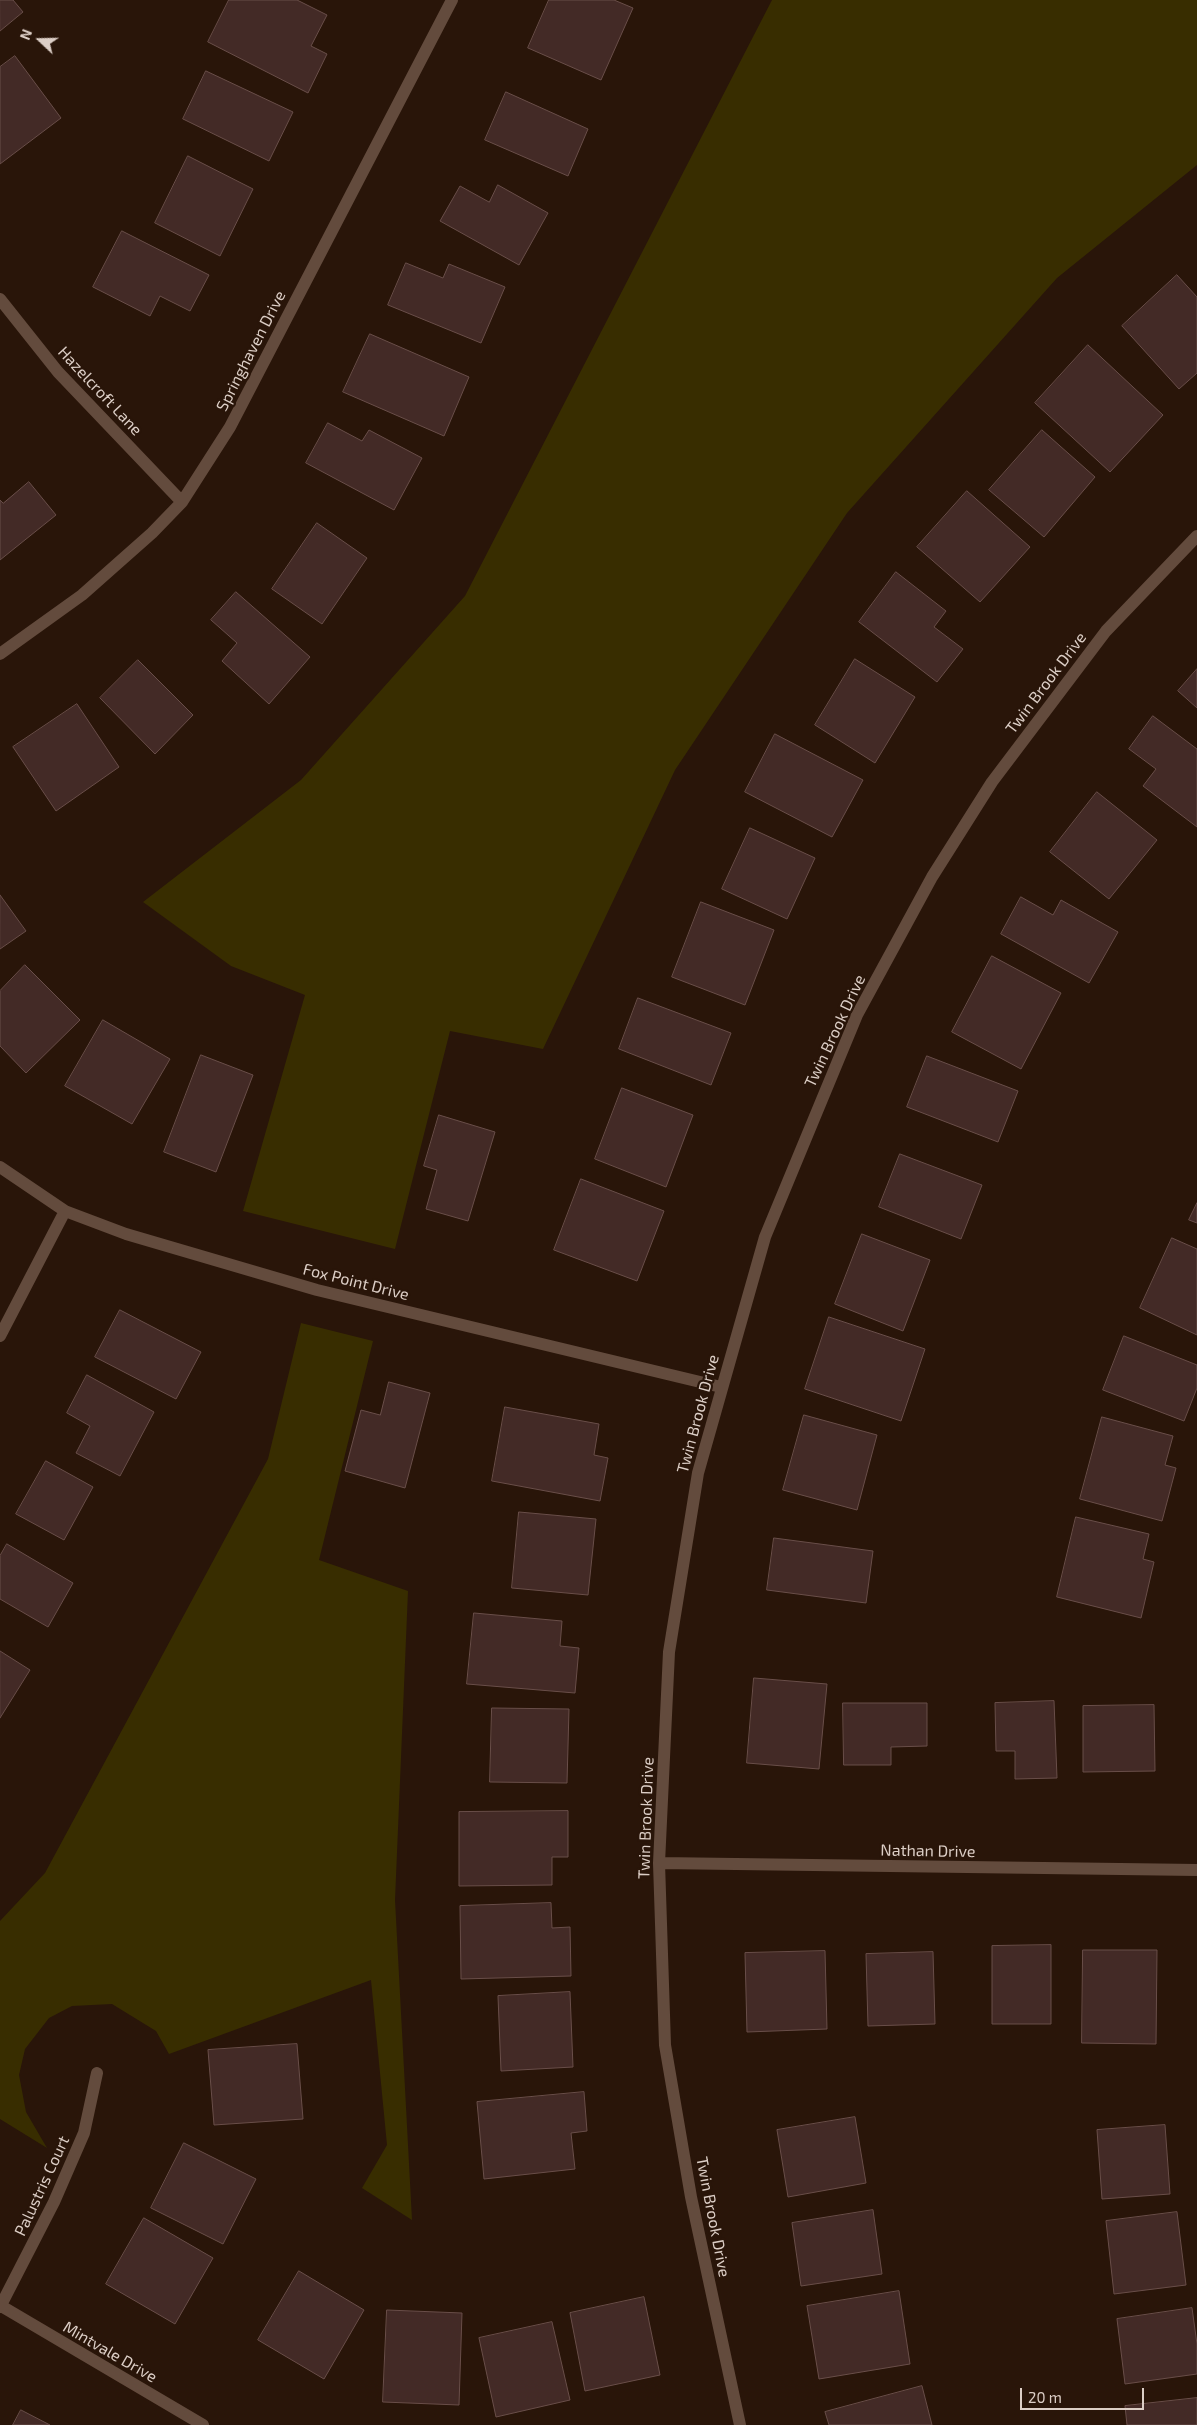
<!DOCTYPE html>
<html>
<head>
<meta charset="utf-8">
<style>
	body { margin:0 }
	#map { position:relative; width:1197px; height:2425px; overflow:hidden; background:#291509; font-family:"Exo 2",sans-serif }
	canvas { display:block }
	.north { position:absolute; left:15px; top:15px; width:50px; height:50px; -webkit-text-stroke:4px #291509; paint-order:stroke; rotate:291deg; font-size:14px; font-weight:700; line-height:20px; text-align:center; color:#dccec6 }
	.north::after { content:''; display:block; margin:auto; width:18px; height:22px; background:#dccec6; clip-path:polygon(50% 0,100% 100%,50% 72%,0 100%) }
	.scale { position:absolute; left:1020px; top:2388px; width:124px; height:22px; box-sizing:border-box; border:2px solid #dccec6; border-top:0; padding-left:6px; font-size:15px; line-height:18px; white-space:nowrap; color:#dccec6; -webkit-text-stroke:4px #291509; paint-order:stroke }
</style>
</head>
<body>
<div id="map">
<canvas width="1197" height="2425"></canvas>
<div class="north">N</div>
<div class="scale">20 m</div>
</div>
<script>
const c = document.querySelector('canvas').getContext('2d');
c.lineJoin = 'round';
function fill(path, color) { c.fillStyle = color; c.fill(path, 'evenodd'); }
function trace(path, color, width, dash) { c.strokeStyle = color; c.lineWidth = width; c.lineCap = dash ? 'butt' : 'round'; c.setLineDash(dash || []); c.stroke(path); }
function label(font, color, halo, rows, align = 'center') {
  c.font = font + ' "Exo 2",sans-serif'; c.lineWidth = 4.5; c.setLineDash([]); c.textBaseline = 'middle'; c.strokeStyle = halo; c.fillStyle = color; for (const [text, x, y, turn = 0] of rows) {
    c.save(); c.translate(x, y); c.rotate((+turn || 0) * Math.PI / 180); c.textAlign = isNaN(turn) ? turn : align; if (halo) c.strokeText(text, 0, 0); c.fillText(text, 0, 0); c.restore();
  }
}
fill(new Path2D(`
	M 772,0 L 1197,0 L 1197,165 L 1057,278 L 847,513 L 675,770 L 543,1049 L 450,1031 L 395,1249 L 243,1211 L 305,995 L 231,966 L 143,902 L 301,780 L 465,596 Z
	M 301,1323 L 373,1341 L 319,1560 L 408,1591 L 395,1900 L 412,2220 L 362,2188 L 387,2145 L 371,1980 L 169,2054 L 156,2031 L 112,2004 L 72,2006 L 49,2018 L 25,2049 L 19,2075 L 26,2112 L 47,2148 L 0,2119 L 0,1921 L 45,1873 L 268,1459 Z`), '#382d00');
const building = new Path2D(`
	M 0,0 L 13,0 L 23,12 L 0,31 Z
	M 229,0 L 297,0 L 327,15 L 311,46 L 327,54 L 308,93 L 208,42 Z
	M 549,0 L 614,0 L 633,8 L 601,80 L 528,48 Z
	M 15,56 L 61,118 L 0,164 L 0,67 Z
	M 206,71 L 293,112 L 269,161 L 183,119 Z
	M 506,92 L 588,129 L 568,176 L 485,140 Z
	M 188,156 L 253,189 L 220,256 L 155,223 Z
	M 498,185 L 548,213 L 519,265 L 440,221 L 460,186 L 489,202 Z
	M 122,231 L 209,275 L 190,311 L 160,296 L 150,316 L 93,287 Z
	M 406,263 L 443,278 L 449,264 L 505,287 L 481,343 L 388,305 Z
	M 1177,275 L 1197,297 L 1197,373 L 1179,389 L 1122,326 Z
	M 370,334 L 469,377 L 444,436 L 343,392 Z
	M 1088,345 L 1163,415 L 1110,472 L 1035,403 Z
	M 328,423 L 362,441 L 369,430 L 422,458 L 394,510 L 306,463 Z
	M 1042,430 L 1095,477 L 1044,537 L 989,490 Z
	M 29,482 L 56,515 L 0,560 L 0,500 L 3,503 Z
	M 967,491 L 1030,547 L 980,602 L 917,547 Z
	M 317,523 L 367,558 L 322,624 L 272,589 Z
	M 896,572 L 946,611 L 934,627 L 963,649 L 937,682 L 859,622 Z
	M 236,592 L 310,657 L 269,704 L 222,661 L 237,643 L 211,620 Z
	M 855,659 L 915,697 L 875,763 L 815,725 Z
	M 138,660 L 193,715 L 155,754 L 100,698 Z
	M 1197,669 L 1197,708 L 1178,691 Z
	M 77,704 L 119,767 L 56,811 L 13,747 Z
	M 1153,716 L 1197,749 L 1197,827 L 1143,786 L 1156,769 L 1129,749 Z
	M 775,734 L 863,780 L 832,837 L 745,792 Z
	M 1097,792 L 1157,840 L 1109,899 L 1050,852 Z
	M 750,828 L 815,858 L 787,919 L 722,889 Z
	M 0,895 L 26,931 L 0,949 Z
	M 1021,897 L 1053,915 L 1061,900 L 1118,932 L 1089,983 L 1001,934 Z
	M 701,902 L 774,930 L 745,1005 L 672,977 Z
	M 992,956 L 1061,993 L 1021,1069 L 952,1032 Z
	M 25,965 L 80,1020 L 26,1073 L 0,1046 L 0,991 Z
	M 638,998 L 731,1033 L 711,1085 L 619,1049 Z
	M 103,1020 L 170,1059 L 132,1124 L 65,1086 Z
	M 201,1055 L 253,1075 L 216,1172 L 164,1152 Z
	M 927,1056 L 1018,1091 L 998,1142 L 907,1107 Z
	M 622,1088 L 693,1115 L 666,1187 L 595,1159 Z
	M 439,1115 L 495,1132 L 468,1221 L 426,1209 L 437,1170 L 424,1166 Z
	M 900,1154 L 982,1185 L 961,1239 L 879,1207 Z
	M 581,1179 L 664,1211 L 637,1281 L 554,1250 Z
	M 1197,1203 L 1197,1223 L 1189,1220 Z
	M 862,1234 L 930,1260 L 903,1331 L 835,1304 Z
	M 1172,1238 L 1197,1249 L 1197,1335 L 1140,1308 Z
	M 120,1310 L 201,1352 L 176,1399 L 95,1357 Z
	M 829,1317 L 925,1349 L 901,1421 L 805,1389 Z
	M 1124,1336 L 1197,1365 L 1197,1388 L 1184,1421 L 1103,1390 Z
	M 87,1375 L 154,1412 L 120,1476 L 76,1453 L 90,1426 L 67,1413 Z
	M 389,1382 L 430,1393 L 405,1488 L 345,1471 L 361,1410 L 380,1415 Z
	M 505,1407 L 599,1424 L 594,1455 L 608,1458 L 600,1501 L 492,1481 Z
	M 804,1415 L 877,1435 L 857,1510 L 783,1490 Z
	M 1102,1417 L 1173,1436 L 1165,1465 L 1176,1468 L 1162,1521 L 1080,1499 Z
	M 46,1461 L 93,1487 L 64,1540 L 16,1514 Z
	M 519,1512 L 596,1519 L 588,1595 L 512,1588 Z
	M 1076,1517 L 1149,1534 L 1143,1559 L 1154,1562 L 1141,1618 L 1057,1597 Z
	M 774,1538 L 873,1551 L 866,1603 L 767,1590 Z
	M 7,1544 L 73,1583 L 48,1627 L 0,1599 L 0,1556 Z
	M 474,1613 L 562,1621 L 560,1646 L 579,1648 L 575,1693 L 467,1684 Z
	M 0,1651 L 30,1670 L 0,1718 Z
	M 754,1678 L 827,1684 L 819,1769 L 747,1763 Z
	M 1054,1701 L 1057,1778 L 1015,1779 L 1015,1751 L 996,1751 L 995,1703 Z
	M 843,1703 L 927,1703 L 927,1746 L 891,1747 L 891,1765 L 844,1765 Z
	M 1154,1705 L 1155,1771 L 1083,1772 L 1083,1706 Z
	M 492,1708 L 569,1709 L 567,1783 L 490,1782 Z
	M 568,1811 L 568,1857 L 552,1857 L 552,1885 L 459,1886 L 459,1812 Z
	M 551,1903 L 552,1928 L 570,1927 L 571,1976 L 461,1979 L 460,1906 Z
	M 1051,1945 L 1051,2024 L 992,2024 L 992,1946 Z
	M 1083,1950 L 1157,1950 L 1156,2044 L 1082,2043 Z
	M 825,1951 L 827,2029 L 747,2032 L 745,1953 Z
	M 933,1952 L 935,2024 L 868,2026 L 866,1954 Z
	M 570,1992 L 573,2067 L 501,2071 L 498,1996 Z
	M 297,2044 L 303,2119 L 214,2125 L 208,2050 Z
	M 584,2092 L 587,2131 L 571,2133 L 575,2169 L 484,2179 L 477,2102 Z
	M 855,2117 L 866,2183 L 788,2197 L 777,2130 Z
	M 1165,2125 L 1170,2194 L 1102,2199 L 1097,2130 Z
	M 184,2143 L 256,2179 L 223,2244 L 151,2208 Z
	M 873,2210 L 882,2274 L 801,2286 L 792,2223 Z
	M 1177,2212 L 1186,2285 L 1114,2294 L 1106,2221 Z
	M 144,2218 L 213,2258 L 175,2324 L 106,2284 Z
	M 299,2271 L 364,2310 L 324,2379 L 258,2340 Z
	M 899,2291 L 910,2364 L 819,2379 L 807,2306 Z
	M 644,2297 L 660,2375 L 585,2391 L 570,2313 Z
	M 1192,2308 L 1197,2344 L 1197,2374 L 1125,2384 L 1117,2319 Z
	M 387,2310 L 462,2313 L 459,2405 L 383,2402 Z
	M 552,2322 L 570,2400 L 496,2417 L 479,2338 Z
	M 922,2386 L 932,2425 L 829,2425 L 825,2412 Z
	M 1197,2398 L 1197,2425 L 1127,2425 L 1125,2406 Z
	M 21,2410 L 50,2425 L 13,2425 Z`);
fill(building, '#432a26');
trace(building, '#694e49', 1);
trace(new Path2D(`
	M 0,299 L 58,372 L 182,502
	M 0,654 L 82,595 L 152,533 L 182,502 L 230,427 L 452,0
	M 0,1167 L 65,1211 L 126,1234 L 317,1290 L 721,1387
	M 0,1336 L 65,1211
	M 659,1863 L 1197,1870
	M 1,2306 L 203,2425
	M 0,2307 L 54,2202 L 84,2133 L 97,2073
	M 740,2425 L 691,2197 L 665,2045 L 659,1863 L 669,1652 L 698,1473 L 765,1237 L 857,1015 L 932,877 L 992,782 L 1106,631 L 1197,536`), '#634b3d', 12);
label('16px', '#dccec6', '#291509', [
	["Springhaven Drive",251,351,-63],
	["Hazelcroft Lane",100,391,47],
	["Twin Brook Drive",1046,683,-53],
	["Twin Brook Drive",835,1031,-65],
	["Fox Point Drive",356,1282,14],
	["Twin Brook Drive",698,1414,-75],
	["Twin Brook Drive",646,1818,-88],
	["Nathan Drive",928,1851,1],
	["Palustris Court",42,2186,-65],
	["Twin Brook Drive",713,2217,79],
	["Mintvale Drive",110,2352,30]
]);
</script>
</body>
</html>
